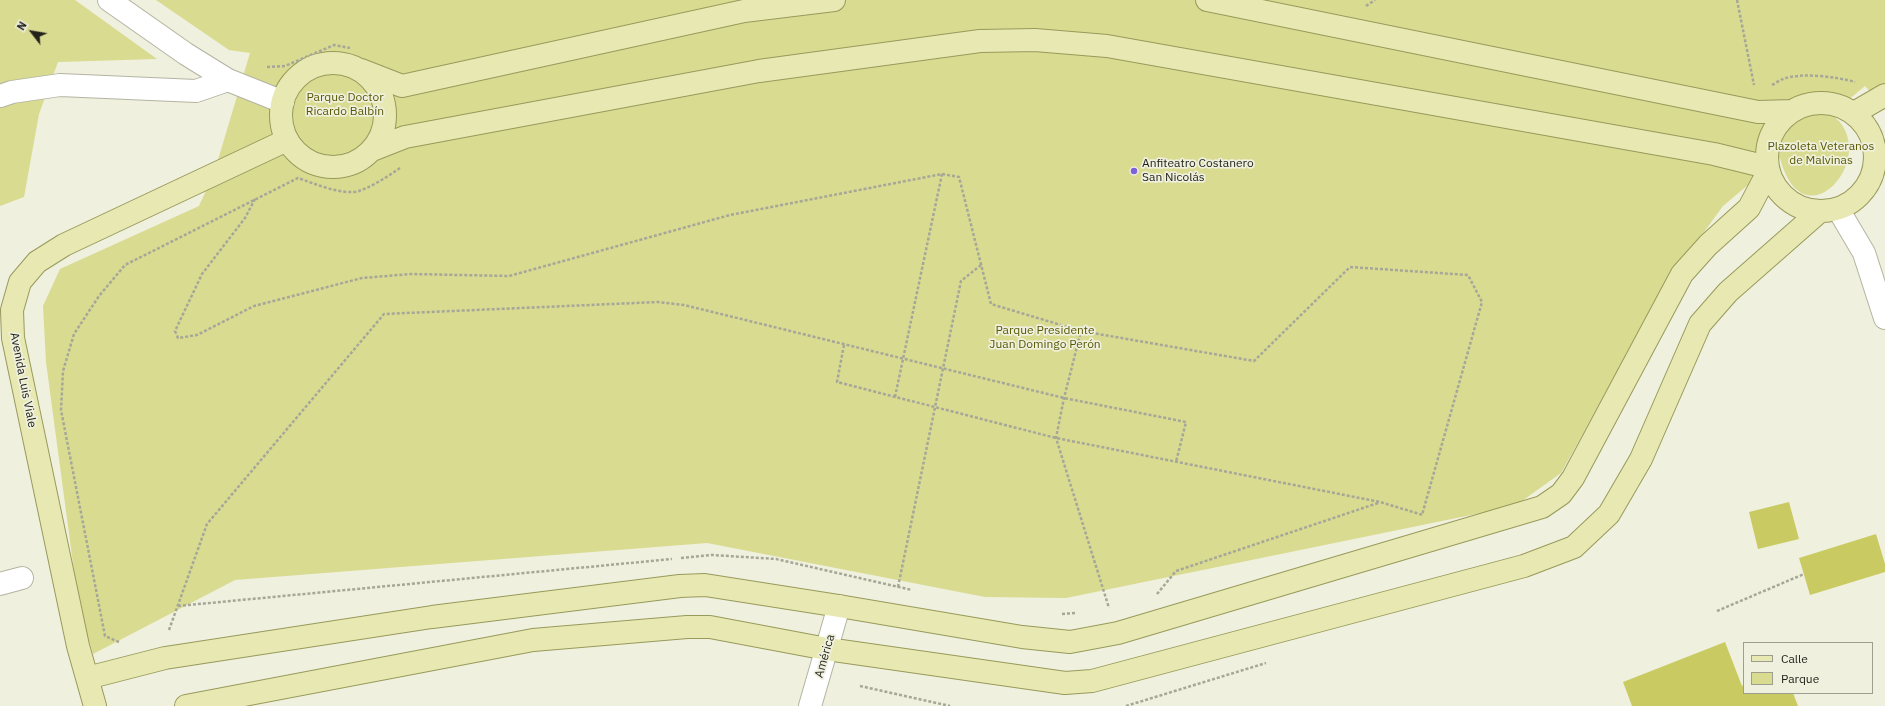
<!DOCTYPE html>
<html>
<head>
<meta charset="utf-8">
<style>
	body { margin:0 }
	#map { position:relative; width:1885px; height:706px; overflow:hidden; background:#eff0dd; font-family:"IBM Plex Sans",sans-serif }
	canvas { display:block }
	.legend { position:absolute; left:1743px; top:642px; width:130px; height:52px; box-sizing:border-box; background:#eff0dd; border:1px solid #9d9e8f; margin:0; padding:5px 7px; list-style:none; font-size:12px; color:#22221b }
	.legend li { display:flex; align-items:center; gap:8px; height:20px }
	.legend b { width:20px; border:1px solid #9d9e8f }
	.north { position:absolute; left:12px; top:12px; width:40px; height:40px; -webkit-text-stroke:3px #eff0dd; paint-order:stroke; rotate:301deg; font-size:11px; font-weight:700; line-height:16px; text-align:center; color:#22221b }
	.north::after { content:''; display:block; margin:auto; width:14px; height:18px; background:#22221b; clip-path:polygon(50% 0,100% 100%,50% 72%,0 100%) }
</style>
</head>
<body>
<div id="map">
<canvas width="1885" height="706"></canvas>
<ul class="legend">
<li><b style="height:5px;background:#e8e9b2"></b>Calle</li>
<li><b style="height:11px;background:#d9db91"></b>Parque</li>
</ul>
<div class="north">N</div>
</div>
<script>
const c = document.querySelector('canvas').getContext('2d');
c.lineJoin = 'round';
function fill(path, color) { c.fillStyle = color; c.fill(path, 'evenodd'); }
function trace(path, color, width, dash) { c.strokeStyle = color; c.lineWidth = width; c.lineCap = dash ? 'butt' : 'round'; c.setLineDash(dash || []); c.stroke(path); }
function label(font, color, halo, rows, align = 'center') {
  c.font = font + ' "IBM Plex Sans",sans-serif'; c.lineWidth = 3.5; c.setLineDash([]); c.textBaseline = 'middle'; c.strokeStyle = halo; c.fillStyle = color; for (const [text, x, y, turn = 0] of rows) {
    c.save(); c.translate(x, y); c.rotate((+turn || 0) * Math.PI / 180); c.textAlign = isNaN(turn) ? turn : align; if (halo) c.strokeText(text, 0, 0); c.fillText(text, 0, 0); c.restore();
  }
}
fill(new Path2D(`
	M 0,0 L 75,0 L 157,59 L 58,62 L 39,114 L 24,197 L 0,206 Z
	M 156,0 L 1885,0 L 1885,107 L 1865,86 L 1831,114 C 1885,153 1803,248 1780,158 L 1723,206 L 1664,287 L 1561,473 L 1515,506 L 1066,598 L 985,597 L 707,543 L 235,580 L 93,654 L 79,608 L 46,362 L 43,306 L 60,269 L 199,206 L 214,173 L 250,53 L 229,50 Z`), '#d9db91');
fill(new Path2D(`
	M 1789,502 L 1799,539 L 1758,549 L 1749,512 Z
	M 1876,534 L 1885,564 L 1885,572 L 1810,595 L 1799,558 Z
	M 1725,642 L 1742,686 L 1744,685 L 1744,693 L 1793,693 L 1798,706 L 1632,706 L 1623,682 Z`), '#c9cb62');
const minor = new Path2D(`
	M 109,0 L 186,54 L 228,80 L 283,102
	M 0,96 L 12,92 L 60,85 L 196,91 L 228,80
	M 1838,209 L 1864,253 L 1885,318
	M 0,584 L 22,578
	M 810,706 L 839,606`);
const major = new Path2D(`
	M 1207,0 L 1758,112 L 1792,111
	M281 115a52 52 0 1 1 104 0a52 52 0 1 1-104 0Z
	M 361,70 L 402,86 L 744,11 L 834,0
	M1767 157a54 54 0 1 1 108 0a54 54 0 1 1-108 0Z
	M 1854,113 L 1885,95
	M 372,150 L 405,137 L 759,71 L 980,41 L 1035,40 L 1107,46 L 1714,154 L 1767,167
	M 87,678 L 165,658 L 432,617 L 680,586 L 705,585 L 839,606 L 1022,637 L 1070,642 L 1118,633 L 1542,507 L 1561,494 L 1573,478 L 1682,274 L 1708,245 L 1749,208 L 1768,172
	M 95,706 L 78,646 L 13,338 L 12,310 L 20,282 L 37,262 L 64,245 L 287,140
	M 186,706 L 533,640 L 687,627 L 710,627 L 827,649 L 1065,683 L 1092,681 L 1524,566 L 1574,547 L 1609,514 L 1641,459 L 1700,324 L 1728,292 L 1819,212`);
trace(minor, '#b3b4a2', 24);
trace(major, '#989a5b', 24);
trace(new Path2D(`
	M 1737,0 L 1754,85
	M 1366,6 L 1375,0
	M 267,67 L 285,66 L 334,45 L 350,48
	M 1772,85 C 1776,83 1780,80 1783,79 C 1800,72 1838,77 1855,82
	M 255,199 L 245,218 L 202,274 L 175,331 L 178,338 L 197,335 L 254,306 L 362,278 L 411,274 L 509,276 L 730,215 L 942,174 L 959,177 L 991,304 L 1081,331 L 1064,398 L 1056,438 L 1109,608
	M 1081,331 L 1254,361 L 1350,267 L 1468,275 L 1482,302 L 1422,515
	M 844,345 L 837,382 L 1056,438 L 1380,502 L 1423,515
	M 895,397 L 942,174
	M 681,558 L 712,555 L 776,559 L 912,590
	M 898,587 L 961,281 L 981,265
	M 1157,594 L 1176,571 L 1378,503
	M 178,606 L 672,559
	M 1717,611 L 1804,574
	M 1062,614 L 1075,613
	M 169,630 L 207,524 L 384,314 L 658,302 L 684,305 L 1064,398 L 1186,422 L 1176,462
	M 119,642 L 105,636 L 61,410 L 63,371 L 74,334 L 99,296 L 125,265 L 298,178 C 313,183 343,196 359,191 C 373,186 387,177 400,168
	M 860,686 L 950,706
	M 1126,706 L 1266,663`), '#a6a798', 2.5, [3, 2]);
trace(minor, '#fff', 22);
trace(major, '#e8e9b2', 22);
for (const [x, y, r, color] of [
	[1134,171,4,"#7c61dc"]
]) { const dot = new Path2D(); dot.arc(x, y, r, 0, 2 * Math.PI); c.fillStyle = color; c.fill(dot); trace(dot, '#eff0dd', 1.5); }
label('12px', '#585805', '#eff0dd', [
	["Parque Doctor",345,98],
	["Ricardo Balbín",345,112],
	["Plazoleta Veteranos",1821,147],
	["de Malvinas",1821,161],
	["Parque Presidente",1045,331],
	["Juan Domingo Perón",1045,345]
]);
label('12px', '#22221b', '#eff0dd', [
	["Anfiteatro Costanero",1142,164],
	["San Nicolás",1142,178]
], 'left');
label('12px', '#22221b', '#eff0dd', [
	["Avenida Luis Viale",23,380,79],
	["América",825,656,-74]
]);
</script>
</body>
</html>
